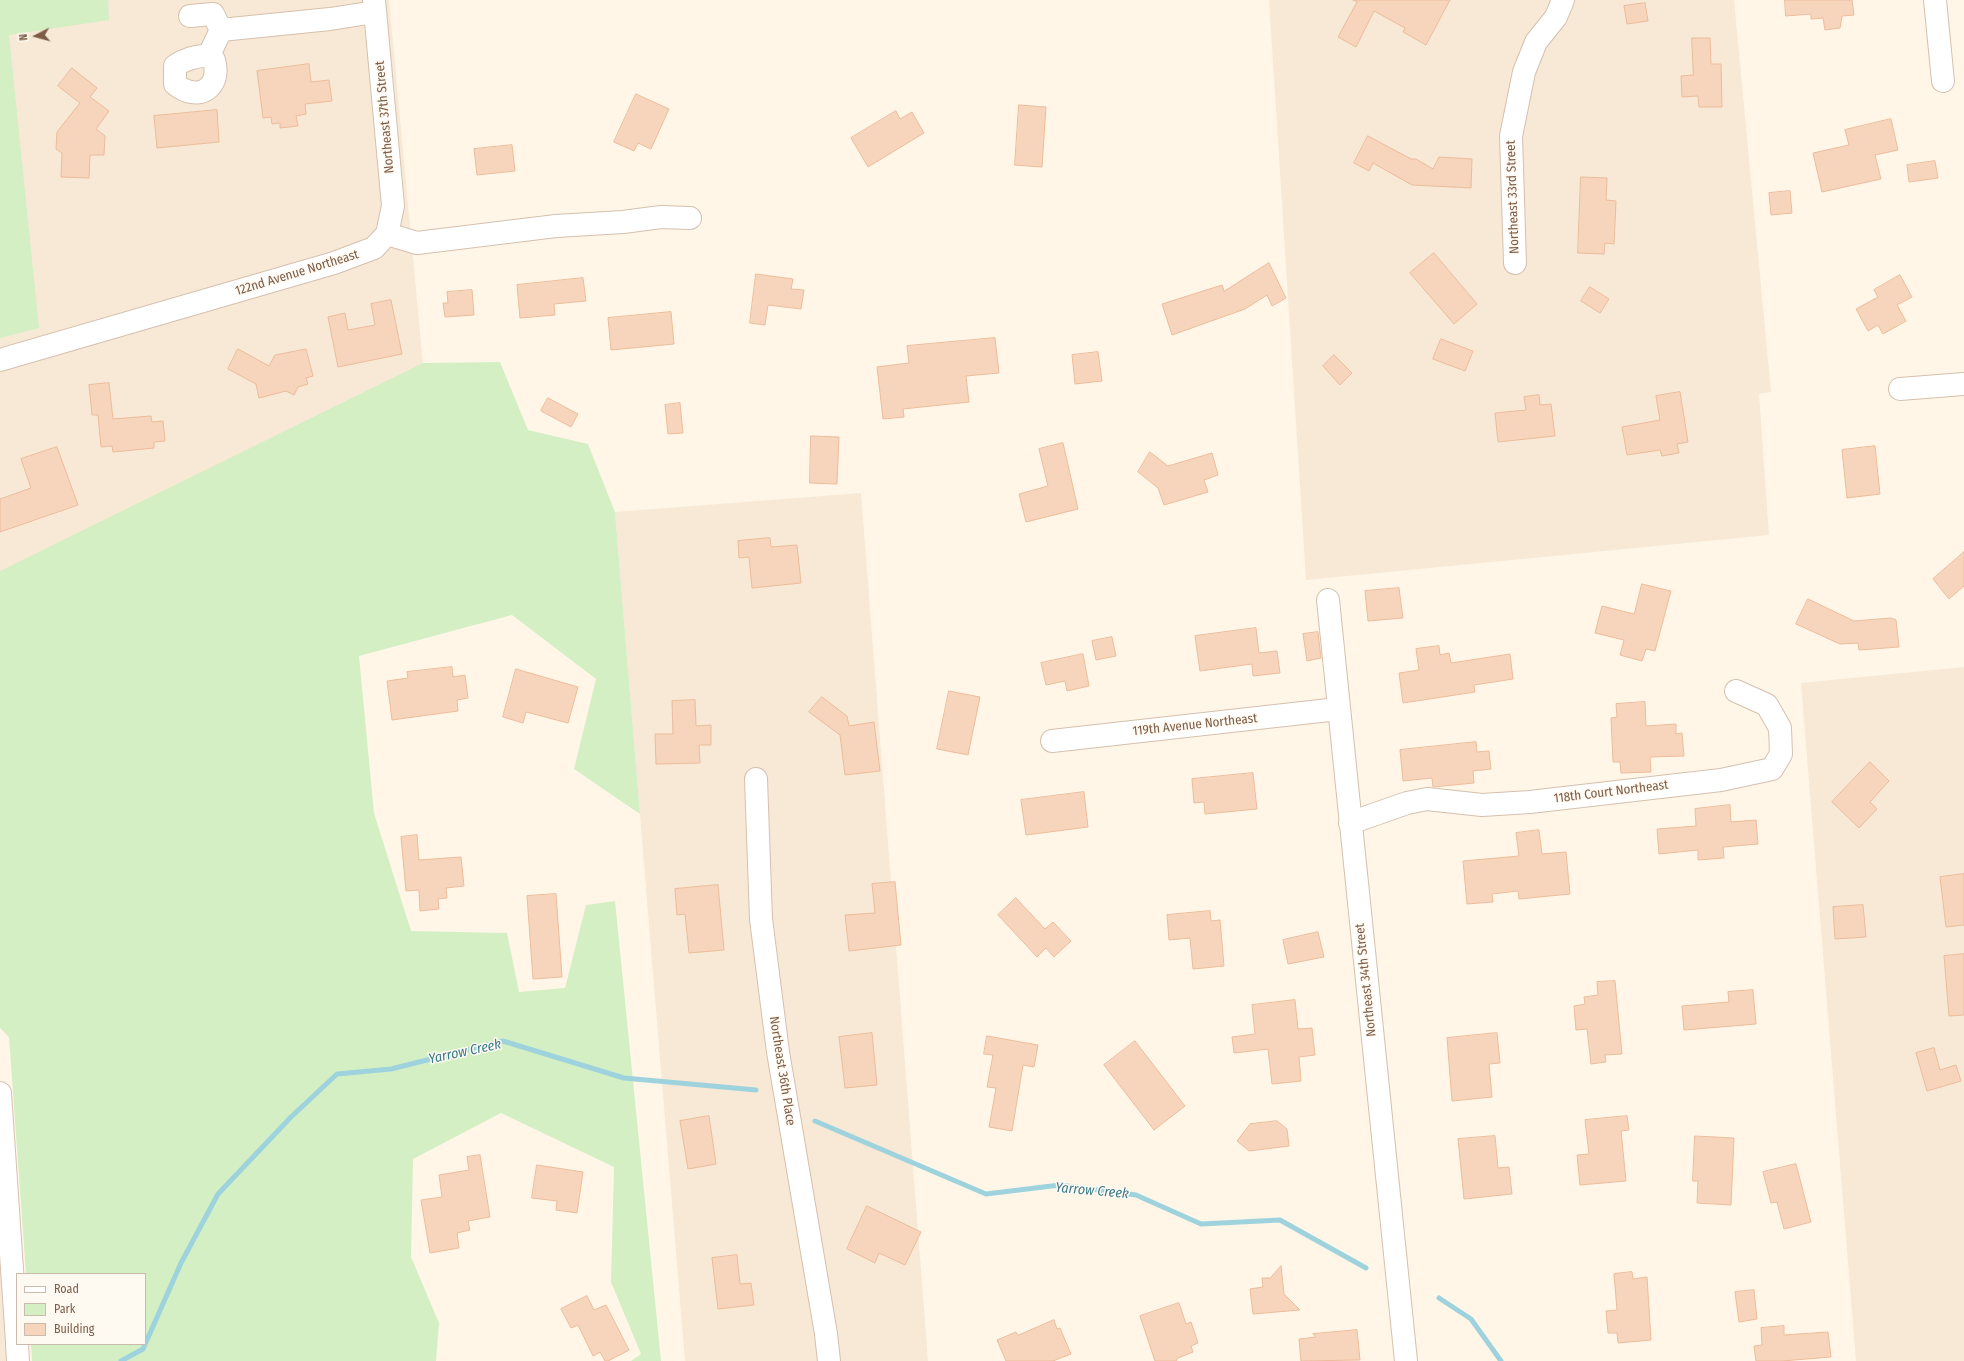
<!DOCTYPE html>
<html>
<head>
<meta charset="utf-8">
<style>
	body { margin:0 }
	#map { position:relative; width:1964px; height:1361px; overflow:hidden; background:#fff6e8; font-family:"Fira Sans Condensed",sans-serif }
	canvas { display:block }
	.legend { position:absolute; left:16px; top:1273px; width:130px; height:72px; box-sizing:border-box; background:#fffaf1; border:1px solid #cbbbad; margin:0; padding:5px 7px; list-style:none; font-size:12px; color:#7d5c48 }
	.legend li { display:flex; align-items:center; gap:8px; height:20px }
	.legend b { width:20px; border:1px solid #cbbbad }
	.north { position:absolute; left:16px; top:16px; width:40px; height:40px; -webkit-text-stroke:3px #fffaf1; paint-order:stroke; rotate:264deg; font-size:11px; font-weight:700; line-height:16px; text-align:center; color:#7d5c48 }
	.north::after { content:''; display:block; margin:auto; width:14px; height:18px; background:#7d5c48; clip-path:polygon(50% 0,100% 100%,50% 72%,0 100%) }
</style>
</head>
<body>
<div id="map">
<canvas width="1964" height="1361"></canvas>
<ul class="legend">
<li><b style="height:5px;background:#fff"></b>Road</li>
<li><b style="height:11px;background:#d4efc4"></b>Park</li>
<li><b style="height:11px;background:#f7d5bc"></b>Building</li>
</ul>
<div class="north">N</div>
</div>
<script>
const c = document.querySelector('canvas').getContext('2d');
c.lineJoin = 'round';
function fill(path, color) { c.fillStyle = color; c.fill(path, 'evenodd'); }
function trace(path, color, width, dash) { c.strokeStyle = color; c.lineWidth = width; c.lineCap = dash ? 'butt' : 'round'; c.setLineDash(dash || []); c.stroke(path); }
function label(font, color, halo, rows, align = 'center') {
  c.font = font + ' "Fira Sans Condensed",sans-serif'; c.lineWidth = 3; c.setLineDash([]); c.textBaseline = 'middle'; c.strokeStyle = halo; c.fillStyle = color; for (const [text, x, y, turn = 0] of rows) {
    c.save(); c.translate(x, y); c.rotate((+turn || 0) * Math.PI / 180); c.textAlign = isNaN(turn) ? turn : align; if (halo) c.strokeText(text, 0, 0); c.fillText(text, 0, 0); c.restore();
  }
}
fill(new Path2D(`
	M 0,0 L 389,0 L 440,547 L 0,586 Z
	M 1269,0 L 1734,0 L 1771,392 L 1759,394 L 1769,535 L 1306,580 Z
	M 861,493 L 928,1361 L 685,1361 L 615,512 Z
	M 1964,667 L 1964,1361 L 1856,1361 L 1801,683 Z
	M 0,1137 L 16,1361 L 0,1361 Z`), '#f7e9d5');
fill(new Path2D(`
	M 0,0 L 108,0 L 109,20 L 9,35 L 39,328 L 0,338 Z
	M 500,362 L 528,430 L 588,444 L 615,512 L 640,814 L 574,769 L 596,679 L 512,615 L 359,656 L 374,813 L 411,931 L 507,933 L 519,992 L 565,988 L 586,905 L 615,901 L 661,1361 L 631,1361 L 641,1354 L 611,1282 L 614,1167 L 501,1113 L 413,1159 L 411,1257 L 439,1323 L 436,1361 L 32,1361 L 31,1344 L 145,1344 L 145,1274 L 26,1274 L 9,1037 L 0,1028 L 0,571 L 423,363 Z`), '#d4efc4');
trace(new Path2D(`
	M 815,1121 L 986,1194 L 1060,1185 L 1136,1195 L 1201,1224 L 1280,1220 L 1366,1268
	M 1439,1298 L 1471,1319 L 1501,1361
	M 121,1361 L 143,1349 L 181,1263 L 218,1194 L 291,1117 L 337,1074 L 391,1069 L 503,1041 L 624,1078 L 756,1090`), '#9ed3de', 5);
const building = new Path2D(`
	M 1353,0 L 1450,0 L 1426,45 L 1403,32 L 1405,28 L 1374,11 L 1356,47 L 1338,37 L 1357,2 Z
	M 1785,0 L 1852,0 L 1854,15 L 1842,16 L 1840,28 L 1825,30 L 1823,18 L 1811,19 L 1811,14 L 1786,16 Z
	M 1645,3 L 1648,21 L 1627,24 L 1624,6 Z
	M 1692,38 L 1710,38 L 1711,64 L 1721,64 L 1722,107 L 1699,107 L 1698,96 L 1682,97 L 1681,76 L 1693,75 Z
	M 309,64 L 311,82 L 329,80 L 332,101 L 305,104 L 306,114 L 296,116 L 298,126 L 280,128 L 280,123 L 272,124 L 271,117 L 263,118 L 257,71 Z
	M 72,68 L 97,88 L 90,97 L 109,111 L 96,129 L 105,136 L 104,155 L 90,155 L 89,178 L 61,177 L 62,153 L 56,149 L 57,132 L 80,103 L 58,86 Z
	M 636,94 L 669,109 L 651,149 L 638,143 L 634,151 L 614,142 Z
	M 1019,105 L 1046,107 L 1042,167 L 1015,165 Z
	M 217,110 L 219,142 L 157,148 L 154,116 Z
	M 896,111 L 900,119 L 912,112 L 924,133 L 868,167 L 851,138 Z
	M 1891,119 L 1898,150 L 1875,155 L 1881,179 L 1822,192 L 1813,153 L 1849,145 L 1845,130 Z
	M 1368,136 L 1411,159 L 1416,159 L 1433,169 L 1439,157 L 1472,159 L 1471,188 L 1412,185 L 1373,163 L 1369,171 L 1354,163 Z
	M 512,145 L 515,171 L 477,175 L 474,149 Z
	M 1935,161 L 1938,178 L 1909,182 L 1907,165 Z
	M 1581,177 L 1607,178 L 1606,200 L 1616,201 L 1614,244 L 1605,243 L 1604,254 L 1578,253 Z
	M 1790,191 L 1792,213 L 1771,215 L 1769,193 Z
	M 1434,253 L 1477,304 L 1454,324 L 1410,273 Z
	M 1269,263 L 1286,298 L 1272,306 L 1267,295 L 1245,309 L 1172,335 L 1162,304 L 1222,285 L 1224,291 Z
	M 756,274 L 793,279 L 791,289 L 804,290 L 801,309 L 768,305 L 765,325 L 750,323 Z
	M 1900,275 L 1912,297 L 1897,305 L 1906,321 L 1883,334 L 1878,325 L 1868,331 L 1856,309 L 1878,297 L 1874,290 Z
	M 583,278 L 586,301 L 554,304 L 555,315 L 520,318 L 517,285 Z
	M 1590,287 L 1609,299 L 1600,313 L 1581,301 Z
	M 472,290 L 474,315 L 445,317 L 443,303 L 448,303 L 447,292 Z
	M 391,300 L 402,354 L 338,367 L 328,317 L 345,313 L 348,330 L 375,325 L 371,304 Z
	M 671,312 L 674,344 L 611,350 L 608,318 Z
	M 995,338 L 999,373 L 966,376 L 969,402 L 903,409 L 904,417 L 883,419 L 877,367 L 909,363 L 907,346 Z
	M 1441,339 L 1473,351 L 1465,371 L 1433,359 Z
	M 238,349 L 269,366 L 275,355 L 306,349 L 313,376 L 306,378 L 308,384 L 298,387 L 294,395 L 286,391 L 259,398 L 256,384 L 228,369 Z
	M 1098,352 L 1102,381 L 1075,384 L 1072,355 Z
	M 1334,355 L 1352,373 L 1340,385 L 1323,366 Z
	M 109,383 L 113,419 L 151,416 L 152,422 L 163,421 L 165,441 L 154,442 L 154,448 L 113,452 L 112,446 L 101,447 L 98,415 L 92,415 L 89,385 Z
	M 1680,392 L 1688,442 L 1677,444 L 1679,453 L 1662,456 L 1660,450 L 1627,455 L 1622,427 L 1660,420 L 1656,396 Z
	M 1539,395 L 1540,405 L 1551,404 L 1555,436 L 1498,442 L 1495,413 L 1526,410 L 1524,397 Z
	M 548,398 L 578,414 L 571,427 L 541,411 Z
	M 680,403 L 683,433 L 668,434 L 665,405 Z
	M 811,436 L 839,437 L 837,484 L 810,483 Z
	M 1063,443 L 1078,509 L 1026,522 L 1019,494 L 1048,486 L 1039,449 Z
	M 1875,446 L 1880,494 L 1847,498 L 1842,450 Z
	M 57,447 L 78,505 L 0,532 L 0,499 L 31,488 L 21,459 Z
	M 1150,452 L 1168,466 L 1212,453 L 1218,475 L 1204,480 L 1208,492 L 1164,505 L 1158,488 L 1138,472 Z
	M 770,538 L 771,547 L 797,545 L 801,583 L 752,588 L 749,557 L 739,558 L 738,541 Z
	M 1964,552 L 1964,586 L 1949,599 L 1933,579 Z
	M 1642,584 L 1671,591 L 1655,651 L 1646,649 L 1642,661 L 1620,655 L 1624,640 L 1595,633 L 1602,606 L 1634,614 Z
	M 1399,588 L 1403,618 L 1368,621 L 1365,591 Z
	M 1808,599 L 1854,621 L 1891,618 L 1896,620 L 1899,647 L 1859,650 L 1858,643 L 1840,644 L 1796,624 Z
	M 1256,628 L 1259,653 L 1277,651 L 1280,673 L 1253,676 L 1252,664 L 1200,671 L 1195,636 Z
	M 1318,632 L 1321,658 L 1307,661 L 1303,634 Z
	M 1112,637 L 1116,656 L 1096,660 L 1092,641 Z
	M 1439,646 L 1440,655 L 1449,653 L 1451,663 L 1510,654 L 1513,679 L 1474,685 L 1475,692 L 1403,703 L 1399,673 L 1419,670 L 1416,649 Z
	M 1083,654 L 1089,686 L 1067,691 L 1065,681 L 1046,685 L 1041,663 Z
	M 452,667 L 453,677 L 465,675 L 468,698 L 457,700 L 458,711 L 392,720 L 387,681 L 408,678 L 407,672 Z
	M 516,669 L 578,687 L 568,723 L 526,712 L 523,723 L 503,717 Z
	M 949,691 L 980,697 L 968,755 L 937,749 Z
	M 822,697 L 847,716 L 849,726 L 874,722 L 880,771 L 845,775 L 840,735 L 809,712 Z
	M 695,700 L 696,726 L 711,725 L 711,745 L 699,745 L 700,763 L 656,764 L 655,734 L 673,734 L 672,701 Z
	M 1645,702 L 1646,726 L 1676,724 L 1676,734 L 1682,733 L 1684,756 L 1650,757 L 1651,772 L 1621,773 L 1620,762 L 1613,762 L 1611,718 L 1617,717 L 1616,704 Z
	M 1476,742 L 1477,752 L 1489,751 L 1491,769 L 1473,771 L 1474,783 L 1433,787 L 1432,778 L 1403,781 L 1400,750 Z
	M 1870,762 L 1889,781 L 1870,802 L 1877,809 L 1859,828 L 1832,802 Z
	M 1253,773 L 1257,809 L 1205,814 L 1204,802 L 1194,803 L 1192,779 Z
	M 1084,792 L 1088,827 L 1026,835 L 1021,800 Z
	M 1730,805 L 1731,822 L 1756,820 L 1758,844 L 1723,847 L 1724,858 L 1698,860 L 1698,850 L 1659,854 L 1657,829 L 1696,826 L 1695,809 Z
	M 1539,830 L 1542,854 L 1566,852 L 1570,894 L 1519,899 L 1518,891 L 1492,894 L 1493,902 L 1467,904 L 1463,861 L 1519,856 L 1516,833 Z
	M 417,835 L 419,860 L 461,857 L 464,886 L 446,888 L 447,898 L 438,899 L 439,909 L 420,911 L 419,890 L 406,891 L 401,837 Z
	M 1964,874 L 1964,925 L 1946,927 L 1940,877 Z
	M 895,882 L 901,945 L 849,951 L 845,915 L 875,913 L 872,884 Z
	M 718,885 L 724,950 L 689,953 L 685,914 L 677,915 L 675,889 Z
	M 556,894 L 562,977 L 533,979 L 527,896 Z
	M 1016,898 L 1045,929 L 1053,922 L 1071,941 L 1054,957 L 1046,948 L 1037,957 L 998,915 Z
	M 1863,905 L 1866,937 L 1835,939 L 1833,907 Z
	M 1210,911 L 1211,921 L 1220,920 L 1224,966 L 1193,969 L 1190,938 L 1169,940 L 1167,915 Z
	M 1318,932 L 1324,957 L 1288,964 L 1283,940 Z
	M 1964,954 L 1964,1015 L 1949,1016 L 1944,956 Z
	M 1615,981 L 1622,1054 L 1605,1055 L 1606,1062 L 1591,1064 L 1587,1029 L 1576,1030 L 1574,1006 L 1585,1004 L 1584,997 L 1598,995 L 1597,982 Z
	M 1753,990 L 1756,1024 L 1684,1030 L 1682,1006 L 1729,1002 L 1728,992 Z
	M 1295,1000 L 1298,1029 L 1312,1028 L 1315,1055 L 1299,1057 L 1301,1081 L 1272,1084 L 1268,1049 L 1234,1053 L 1232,1037 L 1255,1034 L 1252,1005 Z
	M 872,1033 L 877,1085 L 845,1088 L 839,1037 Z
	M 1497,1033 L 1500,1063 L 1489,1064 L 1492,1097 L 1452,1101 L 1447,1038 Z
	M 987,1036 L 1038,1045 L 1034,1067 L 1023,1065 L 1012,1131 L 989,1127 L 996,1088 L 987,1087 L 993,1055 L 984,1054 Z
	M 1135,1041 L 1185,1106 L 1154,1130 L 1104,1065 Z
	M 1934,1048 L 1940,1070 L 1956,1065 L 1961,1081 L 1927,1091 L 1916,1053 Z
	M 709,1116 L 716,1164 L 688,1169 L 680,1121 Z
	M 1627,1116 L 1629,1130 L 1621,1131 L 1626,1181 L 1580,1185 L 1577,1155 L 1589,1154 L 1585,1120 Z
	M 1277,1121 L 1287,1129 L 1289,1146 L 1249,1151 L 1237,1141 L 1250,1124 Z
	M 1495,1136 L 1498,1168 L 1509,1167 L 1512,1194 L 1464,1199 L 1458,1139 Z
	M 1695,1136 L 1734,1138 L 1731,1205 L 1697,1203 L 1698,1181 L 1693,1181 Z
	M 480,1155 L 490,1217 L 468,1221 L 470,1230 L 457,1233 L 459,1248 L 430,1253 L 421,1200 L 442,1197 L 439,1175 L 469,1170 L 467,1157 Z
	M 1796,1164 L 1811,1222 L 1784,1229 L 1777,1202 L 1771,1203 L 1763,1172 Z
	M 537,1165 L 583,1172 L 577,1213 L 556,1210 L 557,1201 L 532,1198 Z
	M 867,1206 L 921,1232 L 905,1265 L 879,1253 L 875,1263 L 847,1249 Z
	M 737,1255 L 740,1284 L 751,1283 L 754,1305 L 718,1309 L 712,1258 Z
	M 1281,1266 L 1284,1294 L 1300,1310 L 1253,1314 L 1250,1289 L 1263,1287 L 1262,1278 L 1270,1278 Z
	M 1632,1272 L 1633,1279 L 1647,1277 L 1651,1340 L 1618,1343 L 1617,1333 L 1608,1333 L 1606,1311 L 1617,1310 L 1614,1274 Z
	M 1754,1290 L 1757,1319 L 1739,1322 L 1735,1292 Z
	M 587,1296 L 594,1310 L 606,1305 L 629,1350 L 608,1361 L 605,1361 L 600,1352 L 593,1356 L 578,1325 L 571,1328 L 561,1309 Z
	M 1179,1303 L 1186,1324 L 1191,1322 L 1198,1343 L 1191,1346 L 1193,1352 L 1178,1358 L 1176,1361 L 1155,1361 L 1140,1316 Z
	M 1054,1320 L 1057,1329 L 1060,1328 L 1071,1354 L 1053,1361 L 1006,1361 L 997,1340 L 1016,1332 L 1018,1335 Z
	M 1784,1326 L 1784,1335 L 1828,1332 L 1831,1357 L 1782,1361 L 1756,1361 L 1754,1346 L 1762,1345 L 1761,1328 Z
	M 1357,1330 L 1360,1360 L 1301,1361 L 1299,1339 L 1316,1337 L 1313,1334 Z`);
fill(building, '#f7d5bc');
trace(building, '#ecbc9b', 1);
const minor = new Path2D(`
	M 374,0 L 393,206 L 387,234
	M 1935,0 L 1943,81
	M 190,16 L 213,14 L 221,30
	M 209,55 L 221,30 L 330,19 L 375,12
	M 209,55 L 214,60 C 222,88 198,103 175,84 L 175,66 C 186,58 195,57 209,55 Z
	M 387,234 L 417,243 L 556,226 L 623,222 L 661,217 L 690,218
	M 1515,263 L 1511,136 L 1524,72 L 1536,42 L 1556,17 L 1563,0
	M 0,360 L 334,263 L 374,248 L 387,234
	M 1900,389 L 1964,384
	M 1328,600 L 1406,1361
	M 1052,741 L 1338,709
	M 756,779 L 761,919 L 778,1052 L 826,1334 L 829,1361
	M 1350,823 L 1407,803 L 1427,799 L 1482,805 L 1530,802 L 1721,780 L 1772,769 L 1781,754 L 1780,728 L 1767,705 L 1736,691
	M 0,1093 L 17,1342
	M 17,1344 L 18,1361`);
trace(minor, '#d5c0ae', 24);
trace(minor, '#fff', 22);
label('13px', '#7d5c48', '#fffaf1', [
	["Northeast 37th Street",385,117,-95],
	["Northeast 33rd Street",1513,197,-92],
	["122nd Avenue Northeast",297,273,-17],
	["119th Avenue Northeast",1195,725,-6],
	["118th Court Northeast",1611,792,-7],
	["Northeast 34th Street",1366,980,-96],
	["Northeast 36th Place",782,1071,81]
]);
label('italic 14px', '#3b7b8b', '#fffaf1', [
	["Yarrow Creek",465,1052,-12],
	["Yarrow Creek",1092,1191,5]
]);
</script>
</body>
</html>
